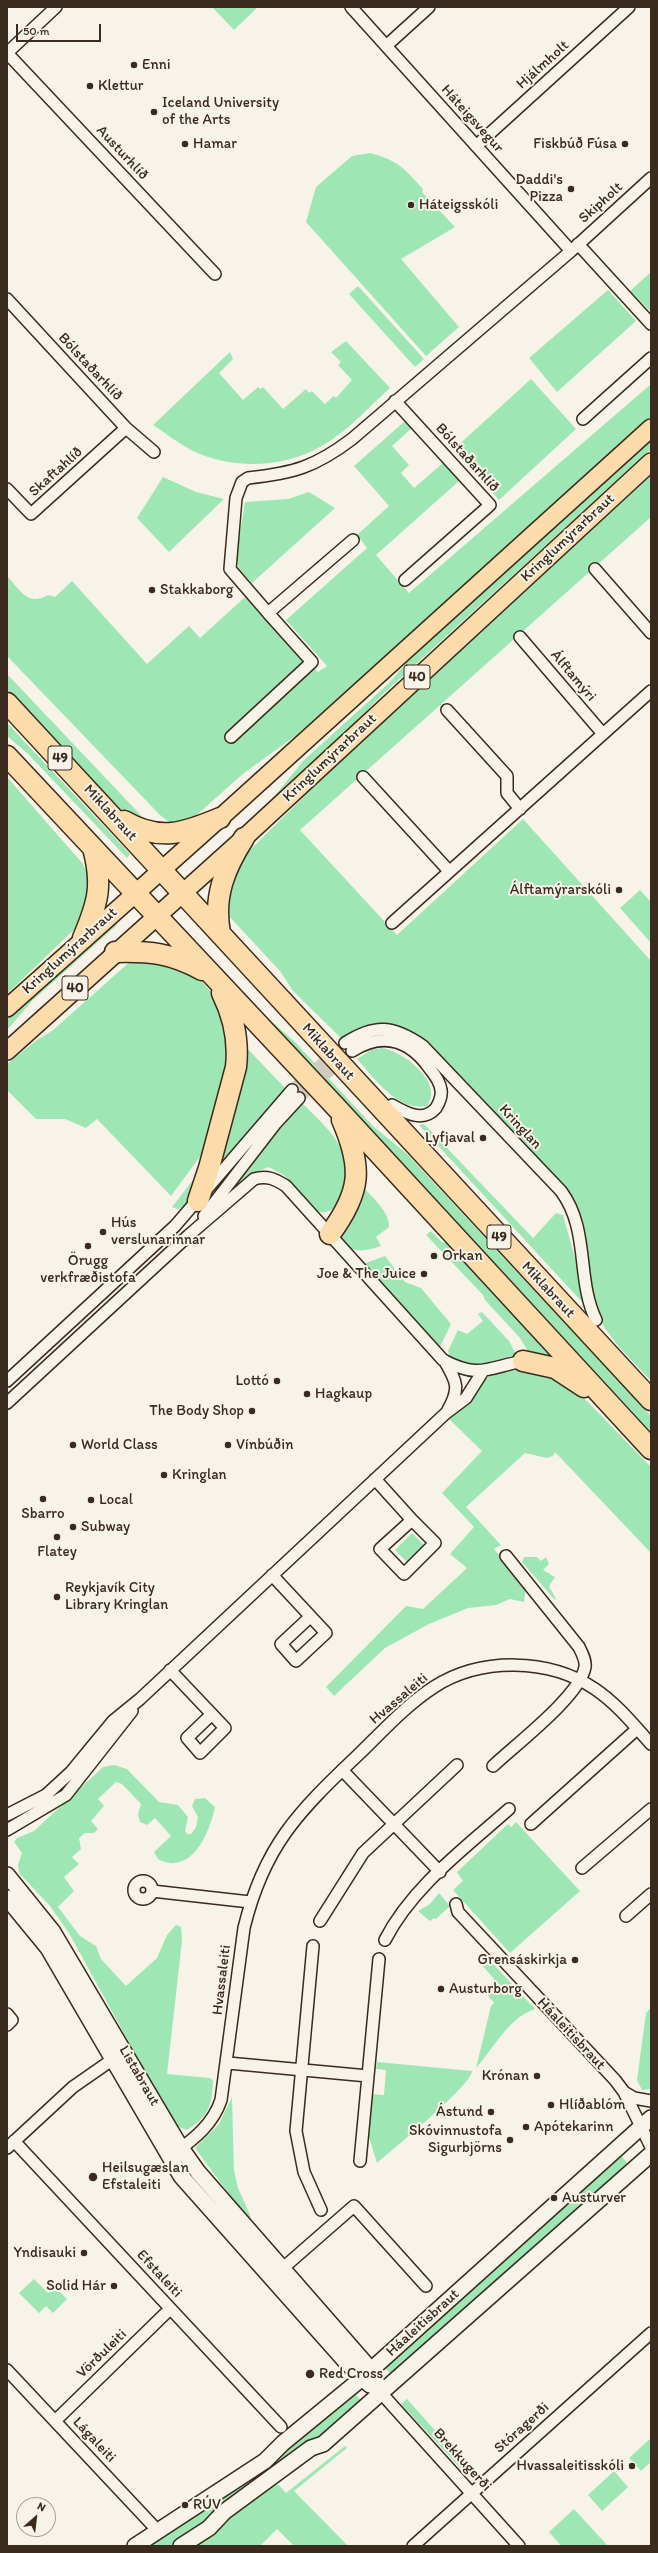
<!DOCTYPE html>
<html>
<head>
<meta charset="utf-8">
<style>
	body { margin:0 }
	#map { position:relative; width:658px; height:2553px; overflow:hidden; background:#f7f3e8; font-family:Itim,sans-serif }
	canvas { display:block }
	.frame { position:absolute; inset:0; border:8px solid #3b2a1e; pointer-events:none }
	.north { position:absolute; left:16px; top:2497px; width:40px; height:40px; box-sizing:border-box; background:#f7f3e8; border:1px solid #aca397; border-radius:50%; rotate:28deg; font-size:11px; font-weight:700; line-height:16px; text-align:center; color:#3b2a1e }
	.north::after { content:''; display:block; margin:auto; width:14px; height:18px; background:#3b2a1e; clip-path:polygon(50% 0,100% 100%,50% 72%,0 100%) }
	.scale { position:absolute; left:16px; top:24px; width:85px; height:18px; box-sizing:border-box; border:2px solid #3b2a1e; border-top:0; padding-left:5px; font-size:12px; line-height:14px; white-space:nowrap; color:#3b2a1e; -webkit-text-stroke:3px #f7f3e8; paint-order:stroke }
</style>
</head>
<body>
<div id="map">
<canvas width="658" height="2553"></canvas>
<div class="frame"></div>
<div class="north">N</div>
<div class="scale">50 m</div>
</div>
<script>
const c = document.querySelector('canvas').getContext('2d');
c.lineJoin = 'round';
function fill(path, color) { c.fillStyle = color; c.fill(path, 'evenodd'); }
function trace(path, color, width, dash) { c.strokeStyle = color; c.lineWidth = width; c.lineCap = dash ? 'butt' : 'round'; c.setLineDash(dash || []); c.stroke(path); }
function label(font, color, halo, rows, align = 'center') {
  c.font = font + ' Itim,sans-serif'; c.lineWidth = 4; c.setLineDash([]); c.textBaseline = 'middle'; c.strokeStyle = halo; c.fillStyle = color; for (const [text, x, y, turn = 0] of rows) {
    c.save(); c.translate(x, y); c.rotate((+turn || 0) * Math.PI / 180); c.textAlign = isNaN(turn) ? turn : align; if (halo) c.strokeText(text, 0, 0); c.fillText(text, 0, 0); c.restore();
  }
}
fill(new Path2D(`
	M 212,7 L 258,7 L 234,30 Z
	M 370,153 C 398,160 405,169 423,189 L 422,192 L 455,227 L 401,259 L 459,327 L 426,356 L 306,222 L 316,187 L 352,156 Z
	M 651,272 L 651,312 L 630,291 Z
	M 358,286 L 424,359 L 415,367 L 349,294 Z
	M 608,290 L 636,321 L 557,392 L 529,358 Z
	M 346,341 L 390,388 C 368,408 345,434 318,448 C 280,469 229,469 191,450 C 178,443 165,433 153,425 L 230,352 L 233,359 L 219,373 L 243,400 L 258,387 L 260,389 L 263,387 L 283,409 L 306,389 L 309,393 L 312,391 L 325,404 L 334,396 L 336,398 L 352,380 L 338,365 L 341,362 L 331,352 Z
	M 531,379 L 576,429 L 499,500 L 453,450 Z
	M 651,384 L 651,417 L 298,734 L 244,773 L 192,819 L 170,823 L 160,815 L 7,656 L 7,576 C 20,590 28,607 48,595 L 55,597 L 72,581 L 147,664 L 189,626 L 200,638 L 245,597 L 318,672 L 327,666 L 286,620 L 367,548 L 357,535 L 389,506 L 354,466 L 405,421 L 412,428 L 392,446 L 409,465 L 401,473 L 414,488 L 443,463 L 459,481 L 376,555 L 409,593 Z
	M 651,438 L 651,449 L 382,695 L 293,786 L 204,863 L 269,803 L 304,760 L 389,683 L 408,661 Z
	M 651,472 L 651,517 L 300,830 L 397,935 L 523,819 L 651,961 L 651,1381 L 619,1347 L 604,1327 L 595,1308 L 584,1227 L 576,1206 L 425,1041 C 399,1021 368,1017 341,1038 L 293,991 L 280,971 L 226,913 L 233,868 L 248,852 L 461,641 Z
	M 163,477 L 196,492 L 224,499 L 169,552 L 137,518 Z
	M 309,492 L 335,508 L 252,583 L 239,569 L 236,559 L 245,502 L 288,499 Z
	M 7,674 L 153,828 L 129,820 L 7,689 Z
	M 7,723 L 130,854 L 127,858 L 27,753 L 7,736 Z
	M 7,777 L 83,864 L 93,886 L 83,921 L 7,994 Z
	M 640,890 L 651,902 L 651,943 L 620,908 Z
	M 114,922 L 117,925 L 32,1001 L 7,1030 L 7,1020 Z
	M 154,956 L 198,977 L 219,1001 L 228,1020 L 227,1066 L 202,1154 L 171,1196 L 97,1119 L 86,1128 L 65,1119 L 36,1119 L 7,1090 L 7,1064 L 37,1040 L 52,1031 L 133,959 Z
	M 263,1014 L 294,1041 L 373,1126 L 407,1154 L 651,1416 L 651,1432 Z
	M 243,1044 L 286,1089 L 212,1177 Z
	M 382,1048 C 403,1051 445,1083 427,1106 C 398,1112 375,1079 357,1059 L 371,1050 Z
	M 302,1103 C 332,1133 358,1153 340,1198 C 335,1209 331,1213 319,1212 L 285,1176 L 269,1167 L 258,1171 L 229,1190 Z
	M 424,1124 L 533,1238 L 556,1213 L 563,1215 L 579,1272 L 582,1302 L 419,1125 Z
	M 206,1163 L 188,1206 L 178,1209 L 172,1207 Z
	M 362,1186 C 372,1197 390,1212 389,1227 L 376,1237 L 381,1246 C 362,1253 346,1254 337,1232 Z
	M 431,1231 L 442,1242 L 448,1243 L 563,1366 L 529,1353 L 520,1338 L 485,1300 L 483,1295 L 426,1235 Z
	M 385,1256 L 405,1282 L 421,1288 L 451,1324 L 440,1347 L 363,1264 Z
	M 482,1312 L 509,1341 L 516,1354 L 493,1363 L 475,1367 L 451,1359 L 448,1351 L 458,1330 L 467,1334 L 483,1321 L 478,1314 Z
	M 524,1366 L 554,1374 L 588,1402 L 651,1467 L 651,1553 L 555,1452 L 553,1456 L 547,1458 L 525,1453 L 466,1507 L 501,1545 L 494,1549 L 526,1587 L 524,1602 L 510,1599 L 496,1605 L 468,1608 L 429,1624 L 385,1648 L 334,1696 L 326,1687 L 406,1606 L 423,1609 L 467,1568 L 450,1554 L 474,1527 L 442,1493 L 482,1451 L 449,1419 L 471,1399 L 484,1380 L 494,1374 Z
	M 412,1533 L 425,1546 L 408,1563 L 395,1550 Z
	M 524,1557 L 537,1557 L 541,1561 L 546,1557 L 549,1564 L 543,1570 L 555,1577 L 549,1586 L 556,1599 L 555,1600 L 522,1562 Z
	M 114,1765 L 127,1769 L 159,1802 L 178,1805 L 188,1817 L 185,1831 L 187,1834 L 191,1834 L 196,1827 L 198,1817 L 192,1806 L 195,1799 L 205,1798 L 215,1807 C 211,1826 198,1863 173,1863 C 169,1864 162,1861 158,1859 L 154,1852 L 171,1836 L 155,1818 L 147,1825 L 140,1822 L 138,1814 L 141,1804 L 122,1784 L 116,1782 L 98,1799 L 104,1806 L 91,1821 L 98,1829 L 94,1833 L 85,1833 L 79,1838 L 81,1849 L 72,1857 L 79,1864 L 64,1877 L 74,1891 L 58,1907 L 80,1936 L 96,1946 L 101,1959 L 126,1986 L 157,1958 L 167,1935 L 176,1925 L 181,1927 L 182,1941 L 167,2074 L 210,2078 L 213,2080 C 212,2106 209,2116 187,2130 L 174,2125 L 161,2097 L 155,2090 L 69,1933 L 50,1906 L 19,1873 L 18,1865 L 22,1853 L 14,1842 L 17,1838 L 34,1831 L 103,1767 Z
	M 516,1822 L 580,1891 L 510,1953 L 453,1890 L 463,1881 L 457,1872 L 508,1824 L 511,1827 Z
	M 439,1893 L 450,1906 L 436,1919 L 434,1918 L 430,1921 L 418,1911 L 430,1904 Z
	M 483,1953 L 535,2009 C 508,2018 495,2047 476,2068 L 491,2006 L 494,2003 L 488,1996 L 500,1985 L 476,1959 Z
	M 651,2007 L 651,2089 L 642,2090 L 637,2080 L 646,2013 Z
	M 377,2062 L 472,2071 C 472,2085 391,2151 377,2163 L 368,2134 L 371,2094 L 384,2095 L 386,2070 L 376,2069 Z
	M 232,2097 L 234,2170 L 238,2188 L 251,2217 L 248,2220 L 195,2148 L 219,2124 Z
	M 618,2152 L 628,2164 L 392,2375 L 384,2367 Z
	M 34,2279 L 48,2293 L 55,2287 L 67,2299 L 53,2313 L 46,2306 L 39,2313 L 19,2293 Z
	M 355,2394 L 362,2401 L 296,2456 L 170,2546 L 147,2546 L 206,2509 Z
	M 407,2399 L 473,2473 L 465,2473 L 401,2404 Z
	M 651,2438 L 651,2462 L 641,2471 L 629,2458 Z
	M 345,2446 L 347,2448 L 294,2491 L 348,2546 L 294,2546 L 277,2529 L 260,2546 L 192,2546 L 221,2527 L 231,2513 L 269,2485 L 279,2485 L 286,2493 Z
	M 614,2471 L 628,2487 L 602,2511 L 588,2495 Z
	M 574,2509 L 608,2546 L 561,2546 L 549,2532 Z`), '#9ee7b5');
trace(new Path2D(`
	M 292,1090 L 345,1043
	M 299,1098 L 352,1051`), '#d1cbc0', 11, [11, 5.5]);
const street = new Path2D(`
	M 351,7 L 571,251
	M 386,46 L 429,7
	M 7,53 L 215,274
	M 7,53 L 56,7
	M 476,146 L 629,7
	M 578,244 L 651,324
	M 7,299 L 126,428 L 154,452
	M 395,401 L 490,505 L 405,580
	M 583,419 L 651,358
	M 7,489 L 31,514 L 126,428
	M 353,540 L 268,613 L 230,569 L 236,498 L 242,482 L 248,478 C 294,473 315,467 352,439 L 571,251 L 651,178
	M 595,569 L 651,633
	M 520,637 L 603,734
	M 447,710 L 507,776 L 507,793 L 520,809
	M 231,737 L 312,662 L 268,613
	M 363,777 L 449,871
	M 392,923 L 651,691
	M 345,1043 C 376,1023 394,1026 423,1046 L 561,1191 C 590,1230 576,1279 596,1320
	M 352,1051 C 382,1032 409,1039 430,1069 C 435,1075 440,1082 441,1090 C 442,1096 439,1103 436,1108 C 423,1123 406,1113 392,1105
	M 204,1216 L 276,1123 L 299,1098
	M 444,1360 C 456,1381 461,1387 448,1410
	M 7,1381 L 175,1226 L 292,1090
	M 7,1403 L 189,1235 L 254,1179 C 267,1175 275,1179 286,1186 L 443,1360 C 479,1379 487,1368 523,1361
	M 375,1479 L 412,1520 L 380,1549 L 404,1574 L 435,1543 L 412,1520
	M 272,1575 L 326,1633 L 296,1661 L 281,1644 L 310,1617
	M 170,1670 L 225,1728 L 200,1753 L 187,1738 L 212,1714
	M 493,1766 C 515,1745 580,1696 585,1667 C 586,1660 582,1653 579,1647 L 506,1556
	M 342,1770 L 440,1872
	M 7,1815 L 46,1795 L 71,1772 L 113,1721 L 140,1699 L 446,1413 L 466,1398 L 483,1371
	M 531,1824 L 637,1729
	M 7,1830 L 66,1795 L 132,1711
	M 582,1868 L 651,1809
	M134 1890a9 9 0 1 1 18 0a9 9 0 1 1-18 0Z
	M 152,1891 L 250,1902
	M 456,1904 L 458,1912 L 615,2080 L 624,2092 L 651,2147
	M 626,1916 L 651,1894
	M 320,1921 L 363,1853 L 457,1765
	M 385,1940 C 412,1887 465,1848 509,1809
	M 313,1946 L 296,2131 L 304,2172 L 321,2210
	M 7,2014 L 12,2020 L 7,2025
	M 228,2063 L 368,2076
	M 624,2092 L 634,2098 L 651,2101
	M 14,2141 L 281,2427
	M 7,2148 L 73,2087 L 119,2055
	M 175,2153 C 195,2138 213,2124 221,2100 L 244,1928 C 264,1846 298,1812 358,1755 C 382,1732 406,1705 434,1687 C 481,1657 549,1658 595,1689 C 617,1704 633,1724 651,1744
	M 360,2161 L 379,1959
	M 276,2271 L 283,2268 L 354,2206 L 426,2286
	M 7,2370 L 158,2531
	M 382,2394 L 519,2546
	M 55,2421 L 170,2309
	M 413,2546 L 651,2333`);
const secondary = new Path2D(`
	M 7,1875 L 53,1932 L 181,2148 L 198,2172 L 371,2370 L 382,2394
	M 7,1898 L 48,1948 L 181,2176 L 347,2363 L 370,2385
	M 135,2546 L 265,2461 L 283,2443 L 361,2379 L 651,2118
	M 181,2546 L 209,2528 L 224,2512 L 311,2448 L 323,2444 L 651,2154`);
const primary = new Path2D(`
	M 7,1008 L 220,818 L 651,428
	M 7,1051 L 244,838 L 651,462`);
const highway = new Path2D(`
	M 7,703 L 651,1400
	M 7,756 L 335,1106 L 651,1449
	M 124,821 C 160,842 184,833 220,818
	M 220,933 C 213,896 225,868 244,838
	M 83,938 C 98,903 103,885 93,848
	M 115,952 C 150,951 171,953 202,970
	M 198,1201 L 209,1168 L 236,1067 C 239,1040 234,1017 222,993
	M 330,1234 C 361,1192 363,1168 342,1120
	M 523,1361 L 555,1368 L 584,1387`);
trace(street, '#3b2a1e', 14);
trace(secondary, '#3b2a1e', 18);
trace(primary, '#3b2a1e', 20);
trace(highway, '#3b2a1e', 23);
trace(street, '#f7f3e8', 11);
trace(secondary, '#f7f3e8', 15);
trace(primary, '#fddcac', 17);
trace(highway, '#fddcac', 20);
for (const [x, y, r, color] of [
	[134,65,4,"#3b2a1e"],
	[90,86,4,"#3b2a1e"],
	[154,112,4,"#3b2a1e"],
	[185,144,4,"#3b2a1e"],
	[625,144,4,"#3b2a1e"],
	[571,189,4,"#3b2a1e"],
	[411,205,4,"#3b2a1e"],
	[152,590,4,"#3b2a1e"],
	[619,890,4,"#3b2a1e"],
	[483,1138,4,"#3b2a1e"],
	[103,1232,4,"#3b2a1e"],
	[88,1246,4,"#3b2a1e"],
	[434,1256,4,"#3b2a1e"],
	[424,1274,4,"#3b2a1e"],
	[277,1381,4,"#3b2a1e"],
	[307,1394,4,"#3b2a1e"],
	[252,1411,4,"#3b2a1e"],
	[73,1445,4,"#3b2a1e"],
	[228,1445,4,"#3b2a1e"],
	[164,1475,4,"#3b2a1e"],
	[43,1499,4,"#3b2a1e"],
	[91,1500,4,"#3b2a1e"],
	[73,1527,4,"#3b2a1e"],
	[57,1537,4,"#3b2a1e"],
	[57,1597,4,"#3b2a1e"],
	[575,1960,4,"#3b2a1e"],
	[441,1989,4,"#3b2a1e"],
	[537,2076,4,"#3b2a1e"],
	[551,2105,4,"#3b2a1e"],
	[491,2112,4,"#3b2a1e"],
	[526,2127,4,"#3b2a1e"],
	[510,2140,4,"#3b2a1e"],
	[93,2177,5,"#3b2a1e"],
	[554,2198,4,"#3b2a1e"],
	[84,2253,4,"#3b2a1e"],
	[114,2286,4,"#3b2a1e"],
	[310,2374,5,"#3b2a1e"],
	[632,2466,4,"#3b2a1e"],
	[185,2505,4,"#3b2a1e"]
]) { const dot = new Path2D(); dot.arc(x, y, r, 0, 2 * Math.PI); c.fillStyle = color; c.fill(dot); trace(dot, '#f7f3e8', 1.5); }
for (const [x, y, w] of [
	[417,677,26],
	[60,758,24],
	[75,988,26],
	[499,1237,24]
]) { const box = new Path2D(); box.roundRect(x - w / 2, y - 12, w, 24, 3); c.fillStyle = '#f7f3e8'; c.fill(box); trace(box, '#3b2a1e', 1); }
label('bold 14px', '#3b2a1e', null, [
	["40",417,677],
	["49",60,758],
	["40",75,988],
	["49",499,1237]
]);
label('15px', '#3b2a1e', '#f7f3e8', [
	["Enni",142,65],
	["Klettur",98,86],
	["Iceland University",162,103],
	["of the Arts",162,120],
	["Hamar",193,144],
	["Fiskbúð Fúsa",617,144,"right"],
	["Daddi's",563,180,"right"],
	["Pizza",563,197,"right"],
	["Háteigsskóli",419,205],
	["Stakkaborg",160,590],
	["Álftamýrarskóli",611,890,"right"],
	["Lyfjaval",475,1138,"right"],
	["Hús",111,1223],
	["verslunarinnar",111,1240],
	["Orkan",442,1256],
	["Örugg",88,1261,"center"],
	["verkfræðistofa",88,1278,"center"],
	["Joe & The Juice",416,1274,"right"],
	["Lottó",269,1381,"right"],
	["Hagkaup",315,1394],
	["The Body Shop",244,1411,"right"],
	["World Class",81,1445],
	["Vínbúðin",236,1445],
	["Kringlan",172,1475],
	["Local",99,1500],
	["Sbarro",43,1514,"center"],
	["Subway",81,1527],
	["Flatey",57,1552,"center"],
	["Reykjavík City",65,1588],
	["Library Kringlan",65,1605],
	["Grensáskirkja",567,1960,"right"],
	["Austurborg",449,1989],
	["Krónan",529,2076,"right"],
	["Hlíðablóm",559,2105],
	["Ástund",483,2112,"right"],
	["Apótekarinn",534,2127],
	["Skóvinnustofa",502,2131,"right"],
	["Sigurbjörns",502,2148,"right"],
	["Heilsugæslan",102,2168],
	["Efstaleiti",102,2185],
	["Austurver",562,2198],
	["Yndisauki",76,2253,"right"],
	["Solid Hár",106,2286,"right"],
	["Red Cross",319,2374],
	["Hvassaleitisskóli",624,2466,"right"],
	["RÚV",193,2505]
], 'left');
label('15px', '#3b2a1e', '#f7f3e8', [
	["Hjálmholt",543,65,-42],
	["Háteigsvegur",472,119,48],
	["Austurhlíð",122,153,47],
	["Skipholt",601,203,-42],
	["Bólstaðarhlíð",90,367,47],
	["Bólstaðarhlíð",467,458,48],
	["Skaftahlíð",56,472,-42],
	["Kringlumýrarbraut",568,538,-43],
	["Álftamýri",573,676,50],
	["Kringlumýrarbraut",330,758,-43],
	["Miklabraut",110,813,47],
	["Kringlumýrarbraut",70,951,-42],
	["Miklabraut",328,1052,48],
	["Kringlan",520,1127,47],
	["Miklabraut",548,1290,47],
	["Hvassaleiti",399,1699,-40],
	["Hvassaleiti",222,1980,-83],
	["Háaleitisbraut",571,2034,47],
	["Listabraut",139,2076,60],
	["Efstaleiti",159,2274,47],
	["Háaleitisbraut",423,2323,-42],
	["Vörðuleiti",102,2354,-44],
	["Stóragerði",522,2428,-42],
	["Lágaleiti",94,2440,47],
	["Brekkugerði",462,2460,48]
]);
</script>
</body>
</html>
